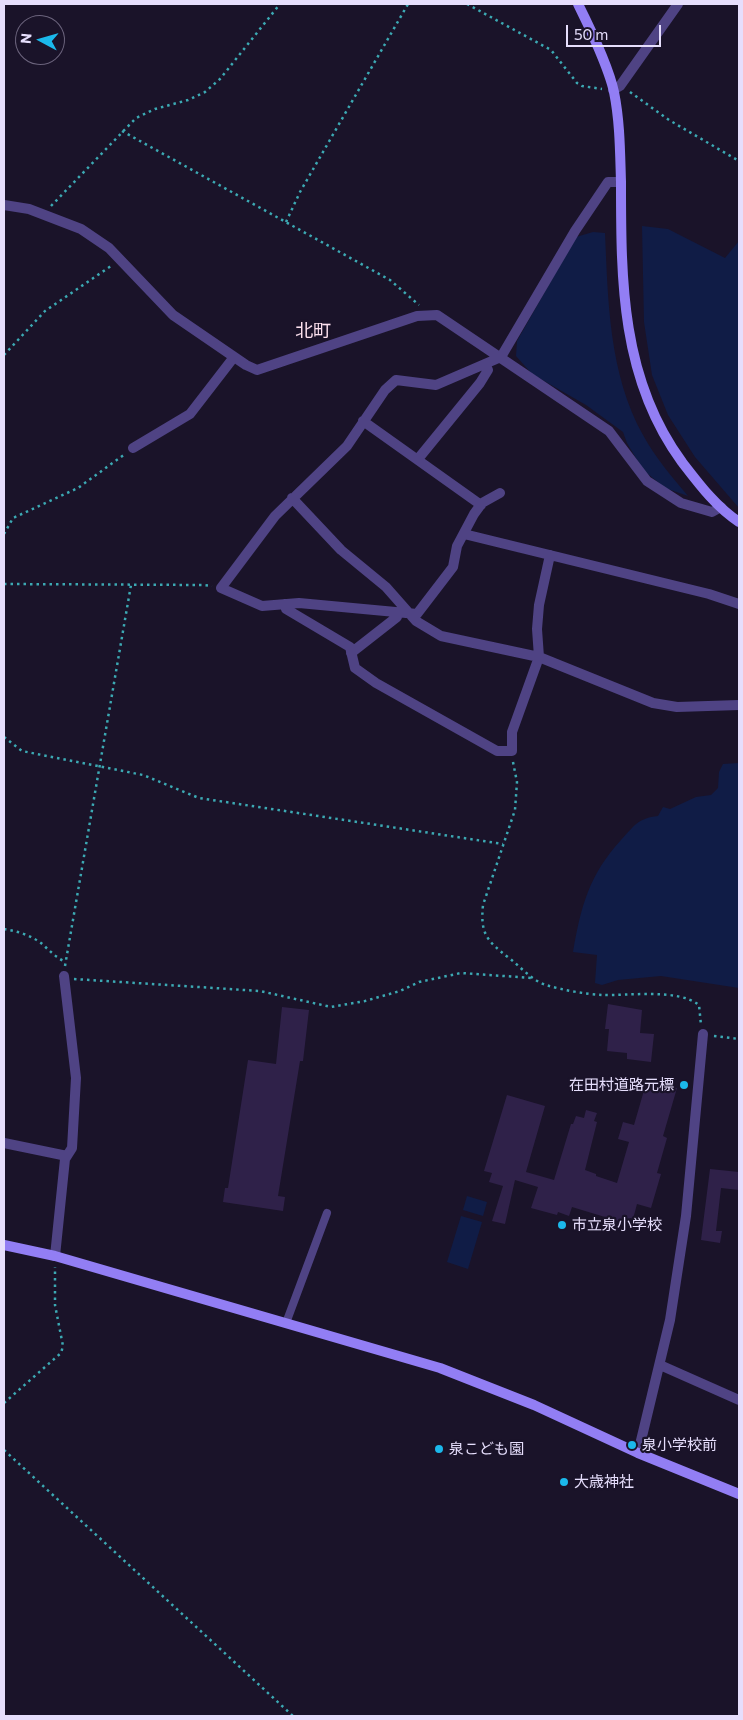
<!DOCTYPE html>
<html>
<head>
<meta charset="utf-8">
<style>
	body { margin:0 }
	#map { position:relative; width:743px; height:1720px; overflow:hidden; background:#1a1329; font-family:Commissioner,sans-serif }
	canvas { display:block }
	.frame { position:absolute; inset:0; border:5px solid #e6defc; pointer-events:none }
	.north { position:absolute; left:15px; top:15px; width:50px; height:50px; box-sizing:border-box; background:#1a1329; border:1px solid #6c647d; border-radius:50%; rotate:276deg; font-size:14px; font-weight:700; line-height:20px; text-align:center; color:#e6defc }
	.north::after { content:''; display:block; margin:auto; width:18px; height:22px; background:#1bb8eb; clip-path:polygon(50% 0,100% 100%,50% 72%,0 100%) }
	.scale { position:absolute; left:566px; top:25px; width:95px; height:22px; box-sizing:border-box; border:2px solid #e6defc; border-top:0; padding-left:6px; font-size:15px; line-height:18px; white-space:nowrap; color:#e6defc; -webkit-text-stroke:4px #1a1329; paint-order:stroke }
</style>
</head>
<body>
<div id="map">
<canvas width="743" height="1720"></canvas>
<div class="frame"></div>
<div class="north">N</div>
<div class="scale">50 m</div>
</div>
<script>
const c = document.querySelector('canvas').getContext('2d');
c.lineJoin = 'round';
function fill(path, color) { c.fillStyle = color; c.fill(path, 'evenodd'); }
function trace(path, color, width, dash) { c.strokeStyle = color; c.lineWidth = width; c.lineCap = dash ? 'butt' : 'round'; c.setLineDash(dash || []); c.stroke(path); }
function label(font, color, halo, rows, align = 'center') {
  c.font = font + ' Commissioner,"Noto Sans JP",sans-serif'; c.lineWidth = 4.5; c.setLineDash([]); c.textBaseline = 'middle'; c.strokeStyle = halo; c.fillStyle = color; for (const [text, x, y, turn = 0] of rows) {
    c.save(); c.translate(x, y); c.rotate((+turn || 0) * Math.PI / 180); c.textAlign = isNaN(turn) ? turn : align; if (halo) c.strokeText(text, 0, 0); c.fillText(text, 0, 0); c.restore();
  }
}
fill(new Path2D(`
	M 642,226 L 668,229 L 725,258 L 739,241 L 739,508 L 695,457 L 668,415 L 652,375 L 644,322 Z
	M 593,232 L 605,233 C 608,301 609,374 643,435 C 655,457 672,477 688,496 L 665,488 L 643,470 L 627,443 L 623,432 L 586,405 L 532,374 L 516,356 L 517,341 L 576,237 Z
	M 739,763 L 739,988 L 661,976 L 618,980 L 602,985 L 595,983 L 597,955 L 573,952 C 581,906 589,875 621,840 C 634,826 638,818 658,816 L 663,807 L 670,809 L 696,797 L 711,795 L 718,788 L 719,772 L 723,764 Z
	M 467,1196 L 487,1202 L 483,1216 L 463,1210 Z
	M 461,1216 L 482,1222 L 468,1269 L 447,1262 Z`), '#101c46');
fill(new Path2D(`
	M 608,1004 L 642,1010 L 640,1033 L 654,1034 L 651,1062 L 627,1059 L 627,1053 L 607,1051 L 609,1029 L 605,1029 Z
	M 282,1007 L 309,1010 L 303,1061 L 300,1061 L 278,1196 L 285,1197 L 283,1211 L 223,1202 L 225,1188 L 228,1188 L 248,1060 L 276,1064 Z
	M 647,1080 L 677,1088 L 663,1136 L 667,1138 L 657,1173 L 661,1174 L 651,1208 L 637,1204 L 633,1219 L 630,1218 L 628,1224 L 572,1207 L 569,1216 L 558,1212 L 557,1215 L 531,1208 L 538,1187 L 515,1180 L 505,1224 L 492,1221 L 503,1186 L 489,1182 L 492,1173 L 484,1171 L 507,1095 L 545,1106 L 526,1172 L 554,1180 L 571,1124 L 573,1124 L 576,1116 L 584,1118 L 586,1110 L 597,1113 L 594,1121 L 597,1122 L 585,1170 L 596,1174 L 596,1176 L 617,1183 L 629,1142 L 618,1139 L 623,1122 L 634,1125 Z
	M 710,1169 L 739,1172 L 739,1190 L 721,1188 L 716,1231 L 722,1231 L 720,1243 L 701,1240 Z`), '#2f2149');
trace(new Path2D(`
	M 467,4 L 551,50 L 577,83 L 582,86 L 602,89
	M 630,92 L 669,120 L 739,161
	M 122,131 L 390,280 L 419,305
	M 51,206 L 136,118 L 155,109 L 188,100 L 205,92 L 220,79 L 280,4
	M 286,222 L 300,192 L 408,4
	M 4,355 L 45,311 L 111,266
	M 4,534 L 13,518 L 78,488 L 125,454
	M 4,584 L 202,585 L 212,586
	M 4,737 L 22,751 L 143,775 L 199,798 L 503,844
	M 513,762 L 517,782 L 515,810 L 483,905 C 480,934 487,941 509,958 C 521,967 531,980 546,985 C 562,990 585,994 602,995 C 629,996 677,988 699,1005 L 701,1025
	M 4,929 C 17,931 30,935 41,943 C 49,950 56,958 66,962
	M 65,966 L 131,585
	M 74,979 L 260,991 L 331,1007 L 365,1001 L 400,991 L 419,982 L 461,973 L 532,978
	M 714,1036 L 739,1039
	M 4,1403 L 61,1353 L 63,1346 L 55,1305 L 55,1267
	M 4,1450 L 293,1716`), '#3ca9b3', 2.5, [2.5, 4]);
trace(new Path2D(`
	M 286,1323 L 327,1213`), '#4f4384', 8);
trace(new Path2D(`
	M 613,90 L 620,86 L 678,4
	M 4,205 L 29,209 L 81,229 L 109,248 L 173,315 L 246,365 L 257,370 L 417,316 L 437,315 L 609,431 L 647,481 L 681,503 L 712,512 L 721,507
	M 363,421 L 481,505
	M 133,448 L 190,414 L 234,357
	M 418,459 L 480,383 L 488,370 L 486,365
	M 500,493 L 482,503 L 474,514 L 457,546 L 453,567 L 417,614 L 299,603 L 262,606 L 221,588 L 275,516 L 347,446 L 385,390 L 396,380 L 436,385 L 501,357 L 575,231 L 608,182 L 621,182
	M 292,498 L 341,550 L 386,587 L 416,621 L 441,636 L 539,657 L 653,703 L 677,707 L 739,705
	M 464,534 L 709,594 L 739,604
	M 285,604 L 286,609 L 350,647 L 355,668 L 376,683 L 497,751 L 512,751 L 512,732 L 539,657 L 537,629 L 539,605 L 550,555
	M 351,653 L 397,617 L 397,613
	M 4,1143 L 67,1156
	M 55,1256 L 65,1159 L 72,1148 L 76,1078 L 64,976
	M 660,1365 L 739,1400
	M 638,1453 L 670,1320 L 686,1216 L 703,1034`), '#4f4384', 10);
trace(new Path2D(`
	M 578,4 C 589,26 609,69 614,92 C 620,122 620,151 621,182 C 621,281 621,379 682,462 C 699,484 716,507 739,522
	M 4,1245 L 55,1256 L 440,1368 L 534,1405 L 638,1453 L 739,1494`), '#927ef4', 10);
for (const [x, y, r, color] of [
	[684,1085,5,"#1bb8eb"],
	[562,1225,5,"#1bb8eb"],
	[632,1445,5,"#1bb8eb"],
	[439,1449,5,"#1bb8eb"],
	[564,1482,5,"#1bb8eb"]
]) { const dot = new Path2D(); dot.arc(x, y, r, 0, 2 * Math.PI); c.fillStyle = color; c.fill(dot); trace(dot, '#1a1329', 2); }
label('15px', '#e6defc', '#1a1329', [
	["在田村道路元標",674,1085,"right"],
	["市立泉小学校",572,1225],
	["泉小学校前",642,1445],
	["泉こども園",449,1449],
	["大歳神社",574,1482]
], 'left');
label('18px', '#fce0ee', '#1a1329', [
	["北町",313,331]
]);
</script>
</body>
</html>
